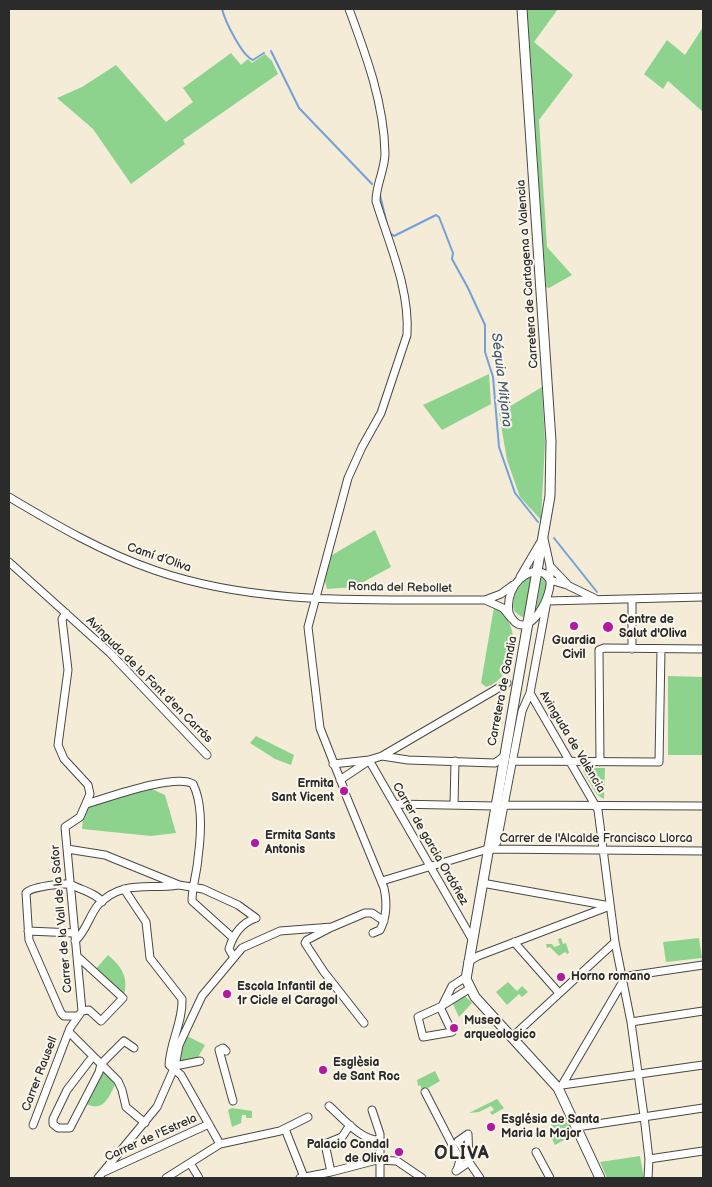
<!DOCTYPE html>
<html>
<head>
<meta charset="utf-8">
<style>
	body { margin:0 }
	#map { position:relative; width:712px; height:1187px; overflow:hidden; background:#f4ecd7; font-family:"Balsamiq Sans",sans-serif }
	canvas { display:block }
	.frame { position:absolute; inset:0; border:10px solid #2b2b2b; pointer-events:none }
</style>
</head>
<body>
<div id="map">
<canvas width="712" height="1187"></canvas>
<div class="frame"></div>
</div>
<script>
const c = document.querySelector('canvas').getContext('2d');
c.lineJoin = 'round';
function fill(path, color) { c.fillStyle = color; c.fill(path, 'evenodd'); }
function trace(path, color, width, dash) { c.strokeStyle = color; c.lineWidth = width; c.lineCap = dash ? 'butt' : 'round'; c.setLineDash(dash || []); c.stroke(path); }
function label(font, color, halo, rows, align = 'center') {
  c.font = font + ' "Balsamiq Sans",sans-serif'; c.lineWidth = 4; c.setLineDash([]); c.textBaseline = 'middle'; c.strokeStyle = halo; c.fillStyle = color; for (const [text, x, y, turn = 0] of rows) {
    c.save(); c.translate(x, y); c.rotate((+turn || 0) * Math.PI / 180); c.textAlign = isNaN(turn) ? turn : align; if (halo) c.strokeText(text, 0, 0); c.fillText(text, 0, 0); c.restore();
  }
}
fill(new Path2D(`
	M 527,9 L 558,9 L 534,42 L 573,75 L 539,120 L 547,247 L 572,275 L 549,288 L 546,287 Z
	M 703,27 L 703,112 L 668,81 L 663,89 L 644,74 L 667,40 L 685,55 Z
	M 231,53 L 241,65 L 248,59 L 252,63 L 265,54 L 272,61 L 278,74 L 183,140 L 185,144 L 131,184 L 93,129 L 57,98 L 82,87 L 116,65 L 166,122 L 193,102 L 183,88 Z
	M 489,374 L 491,404 L 442,430 L 423,405 Z
	M 542,387 L 545,442 L 541,520 L 520,497 L 507,460 L 499,413 Z
	M 375,530 L 391,567 L 354,587 L 327,589 L 324,578 L 332,555 Z
	M 531,576 L 526,616 L 522,617 L 515,612 C 509,599 519,583 531,576 Z
	M 541,577 L 548,585 L 542,602 L 536,610 Z
	M 494,607 C 525,622 516,679 486,687 L 481,683 Z
	M 668,676 L 703,677 L 703,755 L 668,755 Z
	M 256,736 L 294,755 L 291,765 L 275,759 L 250,743 Z
	M 585,768 L 605,768 L 604,799 L 597,795 L 583,771 Z
	M 152,789 L 165,795 L 176,833 L 151,836 L 82,829 L 83,819 L 89,805 Z
	M 561,938 L 563,944 L 566,943 L 569,953 L 567,954 L 565,952 L 559,956 L 550,947 L 547,948 L 546,944 L 552,944 L 554,947 L 560,945 L 558,939 Z
	M 699,938 L 702,958 L 666,962 L 663,942 Z
	M 108,955 C 121,966 129,977 124,995 L 94,971 Z
	M 508,982 L 517,991 L 522,986 L 528,992 L 522,997 L 519,994 L 507,1005 L 496,992 Z
	M 464,995 L 472,1003 L 459,1017 L 452,1002 Z
	M 187,1036 L 205,1045 L 197,1059 L 178,1061 Z
	M 104,1071 L 115,1085 C 108,1099 103,1112 86,1104 Z
	M 435,1071 L 440,1081 L 423,1091 L 420,1085 L 418,1086 L 417,1080 Z
	M 497,1099 L 504,1108 L 492,1115 L 490,1112 L 494,1110 L 491,1106 L 479,1112 L 469,1113 Z
	M 232,1108 L 252,1111 L 252,1118 L 246,1118 L 246,1115 L 242,1115 L 241,1123 L 232,1127 L 228,1110 Z
	M 566,1116 L 575,1134 L 555,1145 L 550,1135 L 554,1130 L 551,1124 Z
	M 640,1156 L 644,1178 L 607,1178 L 600,1162 Z`), '#8ed38d');
trace(new Path2D(`
	M 222,9 C 225,21 242,56 253,60 L 264,53
	M 271,51 L 299,108 L 372,184
	M 380,195 L 387,224
	M 390,233 L 394,236 L 436,215 L 439,217 L 453,253 L 452,259 L 468,288 L 485,325 L 485,352 L 493,377 L 499,447 L 515,493 L 538,522
	M 554,538 L 597,592`), '#71a0da', 2);
const minor = new Path2D(`
	M 9,497 C 56,525 102,552 154,570 C 260,607 375,599 485,600 L 503,608 L 511,618
	M 544,539 L 550,566 L 550,580 L 567,585 L 594,598
	M 9,562 L 110,653 L 207,755
	M 550,566 L 567,584
	M 538,571 L 545,574 L 550,580 C 552,600 524,647 509,613 C 506,594 517,573 538,571 Z
	M 520,577 L 540,543
	M 485,600 L 501,594 L 513,585
	M 632,649 L 632,600
	M 530,693 L 598,810 L 615,942 L 631,1022 L 644,1116 L 649,1159 L 648,1178
	M 382,756 L 408,760 L 495,763 L 503,757
	M 369,760 L 472,939
	M 512,761 L 659,762 L 661,649
	M 600,762 L 599,650 L 604,648 L 703,649
	M 333,764 L 369,760 L 382,756 L 507,683
	M 340,780 L 367,762
	M 344,789 L 320,728 L 308,627 L 348,478 L 362,447 L 381,413 L 407,335 C 410,289 389,244 376,201 C 376,184 385,170 385,153 C 384,103 366,55 349,9
	M 345,793 L 384,888 C 387,902 387,917 380,930 L 373,933
	M 86,804 C 107,798 175,773 193,784 C 203,804 201,836 198,858 C 197,873 192,886 192,901 L 232,937
	M 395,804 L 495,806
	M 454,805 L 455,761
	M 505,805 L 703,806
	M 67,849 L 105,855 L 179,885 L 203,889 L 238,905 L 256,918
	M 488,849 L 497,842 L 522,711 L 530,693 L 547,601 L 703,597
	M 382,881 L 488,849 L 703,851
	M 482,883 L 610,906
	M 124,889 L 146,922 L 150,958 L 182,999 C 183,1022 170,1042 169,1065 L 181,1075 L 220,1144
	M 330,928 L 307,940 L 305,943 L 324,972 L 364,1023
	M 28,931 L 74,933
	M 75,941 C 86,932 89,916 98,905 C 122,879 149,890 178,885
	M 514,942 L 559,993
	M 77,956 L 123,998 L 101,1021 L 89,1010 L 82,1011
	M 233,956 L 229,949 C 233,935 241,923 256,918
	M 468,962 L 478,956 L 610,906
	M 621,977 L 703,965
	M 443,1004 L 452,986 L 466,977
	M 440,1007 L 452,1032 L 423,1037 L 418,1017 L 440,1007 L 469,989
	M 78,1016 L 64,1016 L 61,1013 L 29,940 L 26,893 C 30,887 65,882 72,885 C 81,890 96,893 102,902
	M 631,1022 L 703,1011
	M 69,1032 L 118,1081 L 122,1090 L 126,1107 L 145,1123
	M 512,1037 L 615,942
	M 226,1051 L 223,1048 L 219,1050 L 233,1101
	M 90,1060 L 67,1090 L 53,1119 L 53,1124 L 58,1128 L 70,1128 L 99,1072 L 101,1064 L 124,1041 L 134,1048
	M 175,1066 L 200,1061
	M 562,1085 L 622,983
	M 558,1088 L 562,1085 L 703,1065
	M 425,1092 L 460,1160 L 457,1170
	M 329,1106 C 343,1118 361,1141 380,1140
	M 372,1110 L 380,1134 L 380,1178
	M 33,1125 L 70,1028 L 82,1011 L 65,827 L 80,817 L 90,794 L 88,785 L 64,759 L 58,745 L 68,670 L 62,619 L 66,613
	M 577,1127 L 703,1108
	M 285,1129 L 304,1177
	M 536,1152 L 550,1178
	M 649,1159 L 703,1151
	M 469,1162 L 480,1178
	M 190,1163 L 199,1178
	M 456,1171 L 469,1162 L 468,1134 L 458,1141 L 465,1152 L 469,1151
	M 104,1172 L 209,1124
	M 331,1172 L 325,1144 L 342,1137 L 350,1125
	M 98,1178 L 157,1107 L 175,1066 L 179,1045 L 202,996 L 242,948 L 280,931 L 332,927 L 365,913 L 372,913 L 384,921
	M 166,1178 L 220,1144 L 280,1131 L 308,1117
	M 300,1178 L 331,1172 L 377,1160 L 397,1161 L 422,1178`);
const major = new Path2D(`
	M 522,9 L 551,441 L 550,496 L 466,979 L 475,997 L 558,1088 L 600,1178`);
trace(minor, '#494845', 9);
trace(major, '#494845', 11);
trace(minor, '#fff', 7);
trace(major, '#fff', 9);
for (const [x, y, r, color] of [
	[574,626,5,"#b5179e"],
	[608,627,6,"#b5179e"],
	[344,791,5,"#b5179e"],
	[255,843,5,"#b5179e"],
	[561,977,5,"#b5179e"],
	[227,994,5,"#b5179e"],
	[454,1028,5,"#b5179e"],
	[323,1070,5,"#b5179e"],
	[491,1127,5,"#b5179e"],
	[399,1152,5,"#b5179e"]
]) { const dot = new Path2D(); dot.arc(x, y, r, 0, 2 * Math.PI); c.fillStyle = color; c.fill(dot); trace(dot, '#fbf7ec', 2); }
label('12px', '#2b2b2b', '#fbf7ec', [
	["Carretera de Cartagena a Valencia",528,274,-94],
	["Camí d’Oliva",159,558,19],
	["Ronda del Rebollet",400,588,1],
	["Avinguda de la Font d'en Carrós",149,680,45],
	["Carretera de Gandia",503,691,-79],
	["Avinguda de València",572,742,59],
	["Carrer de l'Alcalde Francisco Llorca",596,839],
	["Carrer de garcia Ordóñez",430,844,60],
	["Carrer de la Vall de la Safor",62,919,-95],
	["Carrer Rausell",40,1074,-69],
	["Carrer de l'Estrela",151,1138,-24]
]);
label('bold 12px', '#2b2b2b', '#fbf7ec', [
	["Centre de",619,620],
	["Salut d'Oliva",619,634],
	["Guardia",574,641,"center"],
	["Civil",574,655,"center"],
	["Ermita",334,784,"right"],
	["Sant Vicent",334,798,"right"],
	["Ermita Sants",265,836],
	["Antonis",265,850],
	["Horno romano",571,977],
	["Escola Infantil de",237,987],
	["1r Cicle el Caragol",237,1001],
	["Museo",464,1021],
	["arqueologico",464,1035],
	["Esglèsia",333,1063],
	["de Sant Roc",333,1077],
	["Església de Santa",501,1120],
	["Maria la Major",501,1134],
	["Palacio Condal",389,1145,"right"],
	["de Oliva",389,1159,"right"]
], 'left');
label('italic 14px', '#475a71', '#fbf7ec', [
	["Séquia Mitjana",501,380,83]
]);
c.letterSpacing = '1px';
label('bold 18px', '#2b2b2b', '#fbf7ec', [
	["OLIVA",462,1154]
]);
c.letterSpacing = '0px';
</script>
</body>
</html>
